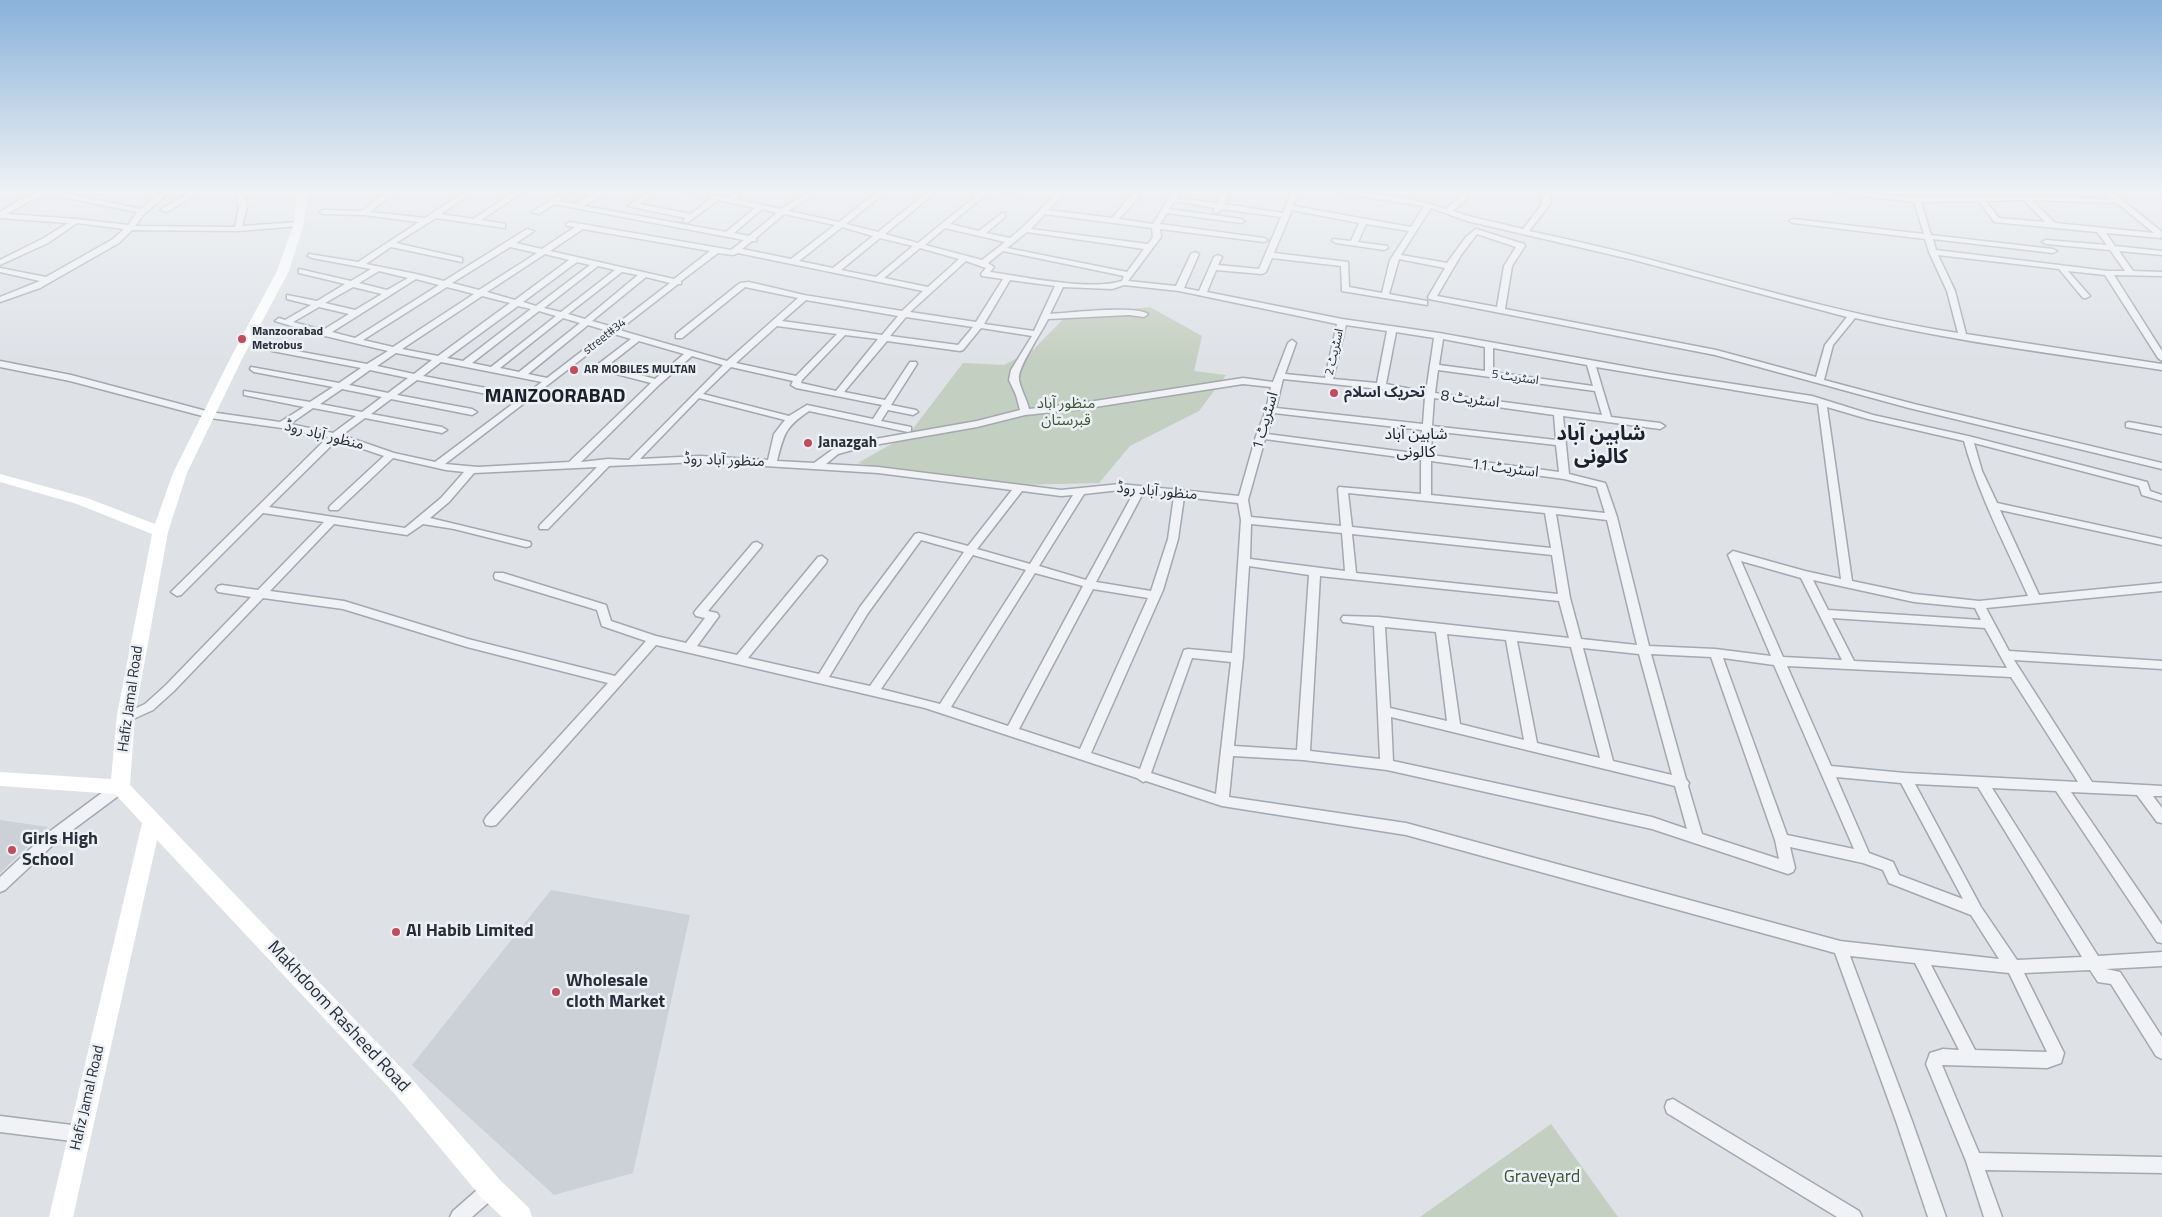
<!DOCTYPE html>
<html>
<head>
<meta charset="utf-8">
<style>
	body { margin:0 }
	canvas { display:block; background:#dee1e6 }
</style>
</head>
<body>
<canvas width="2162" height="1217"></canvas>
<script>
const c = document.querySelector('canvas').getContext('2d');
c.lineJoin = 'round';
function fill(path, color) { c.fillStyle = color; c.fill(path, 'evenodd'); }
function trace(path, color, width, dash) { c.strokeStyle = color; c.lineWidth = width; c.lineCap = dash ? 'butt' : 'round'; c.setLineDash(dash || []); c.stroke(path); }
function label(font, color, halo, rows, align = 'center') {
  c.font = font + ' "Titillium Web","Noto Sans Arabic",sans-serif'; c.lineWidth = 5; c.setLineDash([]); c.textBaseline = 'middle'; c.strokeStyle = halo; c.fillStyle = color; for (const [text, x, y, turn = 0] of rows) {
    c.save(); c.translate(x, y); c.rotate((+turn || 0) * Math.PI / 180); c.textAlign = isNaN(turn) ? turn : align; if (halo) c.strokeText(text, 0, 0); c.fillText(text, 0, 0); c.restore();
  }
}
fill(new Path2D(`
	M 0,820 L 48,827 L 0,873 Z
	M 551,890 L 690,915 L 633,1173 L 554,1195 L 412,1065 Z`), '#ccd0d7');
fill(new Path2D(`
	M 1150,307 L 1202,336 L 1194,371 L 1226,375 L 1199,411 L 1130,446 L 1099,483 L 972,486 L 858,463 L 909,434 L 963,363 L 1004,365 L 1034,349 L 1066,316 Z
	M 1551,1124 L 1618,1217 L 1420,1217 Z`), '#c3cfc0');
const street = new Path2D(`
	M 44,191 L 54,191 L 141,209 L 162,191 L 171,191 L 145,213 L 135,226 L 235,227 L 239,207 L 235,191 L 243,191 L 247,207 L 242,226 L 299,222 L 303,224 L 299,226 L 238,231 L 132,230 L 119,243 L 40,288 L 0,302 L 0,297 L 40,281 L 0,272 L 0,268 L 46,277 L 113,239 L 124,229 L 77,223 L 48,243 L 0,265 L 0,260 L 42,239 L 68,223 L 0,218 L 0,212 L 24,197 ZM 48,194 L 137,212 L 128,225 L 76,219 L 7,214 L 30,201 Z
	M 192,191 L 201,191 L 167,212 L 160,210 Z
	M 387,191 L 396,191 L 370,212 L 425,218 L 466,191 L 475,191 L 441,214 L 473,219 L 516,191 L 525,191 L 481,220 L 505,224 L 505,228 L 436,218 L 396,243 L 462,258 L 462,262 L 391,247 L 366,264 L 416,274 L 444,281 L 527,229 L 534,231 L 516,243 L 542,249 L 575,227 L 567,226 L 566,224 L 570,222 L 731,250 L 744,240 L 554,204 L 539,214 L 532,212 L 566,191 L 575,191 L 559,201 L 576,204 L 599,191 L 608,191 L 584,206 L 726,232 L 755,208 L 718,200 L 687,223 L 683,221 L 686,218 L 628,206 L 650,191 L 659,191 L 640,204 L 691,214 L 711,198 L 683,191 L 697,191 L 728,198 L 737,191 L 746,191 L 735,199 L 781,209 L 810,191 L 819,191 L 788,211 L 839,222 L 878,191 L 887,191 L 846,224 L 878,232 L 929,191 L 937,191 L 885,234 L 918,243 L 982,191 L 990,191 L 950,224 L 979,231 L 1002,213 L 1005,213 L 1005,217 L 986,233 L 1010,238 L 1022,228 L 1059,191 L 1067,191 L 1048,210 L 1112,218 L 1133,193 L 1139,193 L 1139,197 L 1119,219 L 1153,224 L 1173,191 L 1181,191 L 1177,198 L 1217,203 L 1223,191 L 1231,191 L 1224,204 L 1283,213 L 1292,191 L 1300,191 L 1293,206 L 1411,227 L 1424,206 L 1338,193 L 1334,191 C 1368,191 1415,198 1446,209 L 1461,196 L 1461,191 L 1469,191 L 1467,199 L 1453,211 L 1472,217 L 1523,229 L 1542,204 L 1542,191 L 1550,191 L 1550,204 L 1529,231 C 1566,239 1603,247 1640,257 C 1746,285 1850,316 1958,333 L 1947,291 L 1929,252 L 1925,239 L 1793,223 L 1789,221 L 1793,219 L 1924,234 L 1914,202 L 1839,193 L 1835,191 L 1858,191 L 1917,198 L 2026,196 L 2111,199 L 2102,191 L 2111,191 L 2162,232 L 2161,238 L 2106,233 L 2115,246 L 2162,251 L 2162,255 L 2119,251 L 2133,271 L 2162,272 L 2162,276 L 2114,275 L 2162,351 L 2162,361 L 2158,358 L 2105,275 L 2068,271 L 2090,296 L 2086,298 L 2083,298 L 2059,269 L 1938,255 L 1955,291 L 1966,334 L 2162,364 L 2162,370 C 2059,354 1956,342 1855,318 L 1833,345 L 1824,380 L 1914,404 L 2162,463 L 2162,469 L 1909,408 L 1715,355 L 1429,299 L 1428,297 L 1445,268 L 1399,259 L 1389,294 L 1427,301 L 1427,305 L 1342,291 L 1341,266 L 1272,258 L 1266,272 L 1262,274 L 1216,270 L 1207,292 L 1342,319 L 1439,333 L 1668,374 L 1812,396 L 1873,415 L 1968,436 L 2147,482 L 2150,491 L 2162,495 L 2162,501 L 2142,495 L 2139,486 L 1974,443 L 1982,471 L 1997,503 L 2162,539 L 2162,545 L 2000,510 L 2039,595 L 2162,583 L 2162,591 L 1986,608 L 2009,651 L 2162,661 L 2162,669 L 2014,660 L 2092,782 L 2162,786 L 2162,796 L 2153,796 L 2162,808 L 2162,823 L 2157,822 L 2137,795 L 2071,792 L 2162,925 L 2162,943 L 2157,942 L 2056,791 L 1992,788 L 2098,956 L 2162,952 L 2162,966 L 2106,969 L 2120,972 L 2162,1037 L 2162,1059 L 2156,1056 L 2111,984 L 2098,982 L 2090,970 L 2024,973 L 2064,1053 L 2061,1063 L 2047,1068 L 1942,1065 L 1979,1153 L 2162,1157 L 2162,1173 L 1985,1170 L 2002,1217 L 1984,1217 L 1966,1161 L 1926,1064 L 1930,1053 L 1943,1049 L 1959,1050 L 1915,963 L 1850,956 L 1912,1121 L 1946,1217 L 1928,1217 L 1896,1121 L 1835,953 L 1406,835 L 1222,806 L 1146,781 L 1143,782 L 1137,778 L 925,708 L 656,645 L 496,825 L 491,826 L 486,825 L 484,821 L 486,817 L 608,683 L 467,647 L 343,609 L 263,598 L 174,691 L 153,710 L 129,721 L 121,721 L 119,718 L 121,715 L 145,704 L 166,685 L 251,597 L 218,592 L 216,589 L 218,586 L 222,585 L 258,590 L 324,522 L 263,513 L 181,595 L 177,596 L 171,592 L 328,437 L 282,428 L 210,418 L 70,381 L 0,367 L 0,361 L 71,375 L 210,412 L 280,422 L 304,407 L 244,395 L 244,391 L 310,402 L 333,387 L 254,372 L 250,369 L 251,367 L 339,383 L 361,368 L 272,351 L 268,348 L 269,346 L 367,364 L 388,351 L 321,335 L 275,321 L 279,318 L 285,320 L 311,305 L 287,299 L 287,295 L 317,301 L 345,284 L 299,273 L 299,269 L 351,281 L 371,269 L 312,258 L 308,256 L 309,254 L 358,262 L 419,222 L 364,215 L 323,214 L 319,212 L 323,210 L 362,211 ZM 2024,200 L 2045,222 L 1999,218 L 1986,201 ZM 2032,200 L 2117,203 L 2154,233 L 2055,223 ZM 1174,201 L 1215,208 L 1213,211 L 1217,213 L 1222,209 L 1281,217 L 1259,269 L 1218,265 L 1222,257 L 1218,255 L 1214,257 L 1199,291 L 1184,288 L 1199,254 L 1195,252 L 1191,254 L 1176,286 L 1128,281 L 1161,237 L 1160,229 L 1264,242 L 1268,240 L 1264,238 L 1160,224 L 1167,213 L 1241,223 L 1245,221 L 1241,219 L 1169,209 ZM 1979,201 L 1994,222 L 2097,232 L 2107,245 L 2046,240 L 2042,242 L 2046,244 L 2110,250 L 2125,271 L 2108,271 L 1936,250 L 1933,239 L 2053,253 L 2057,251 L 2053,249 L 1931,235 L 1921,202 ZM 1431,208 L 1467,221 L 1634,260 L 1847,317 L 1825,345 L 1816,377 L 1716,350 L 1505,309 L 1512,266 L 1525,246 L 1524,244 L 1476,229 L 1466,237 L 1447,263 L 1401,255 ZM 762,209 L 777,213 L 749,236 L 734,233 ZM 1292,210 L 1359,223 L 1351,241 L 1333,239 L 1332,241 L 1336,243 L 1384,250 L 1388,248 L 1387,246 L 1358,242 L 1366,224 L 1409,231 L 1390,260 L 1382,293 L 1349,287 L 1348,262 L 1274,253 ZM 784,214 L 835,225 L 791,259 L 742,249 L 752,241 L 756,241 L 756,238 ZM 1045,214 L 1152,228 L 1153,237 L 1148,244 L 1031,229 ZM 842,227 L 873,236 L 833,268 L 799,261 ZM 945,228 L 1005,242 L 982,260 L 925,245 ZM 583,229 L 710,251 L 674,279 L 550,251 ZM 1027,232 L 1144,249 L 1127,272 L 1007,248 ZM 1477,234 L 1516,247 L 1504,266 L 1497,307 L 1437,296 L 1461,255 ZM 880,238 L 913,246 L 876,277 L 841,270 ZM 510,247 L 537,253 L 479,290 L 452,283 ZM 920,248 L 959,259 L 928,287 L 884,278 ZM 1003,251 L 1124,276 L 1122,281 C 1091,291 1024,277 990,272 L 994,267 L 988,263 ZM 718,253 L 733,255 L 738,253 L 923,291 L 902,311 L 804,295 L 749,282 L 740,283 L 676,334 L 676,338 L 682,338 L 745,287 L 798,298 L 727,361 L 619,330 L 678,284 L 681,284 L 681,281 ZM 545,254 L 569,260 L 515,300 L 487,292 ZM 966,261 L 986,268 L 981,274 L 982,276 L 1003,279 L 976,322 L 910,312 ZM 577,262 L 590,265 L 536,306 L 523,302 ZM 598,266 L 615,270 L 561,312 L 544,308 ZM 379,271 L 408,278 L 387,290 L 359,283 ZM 622,272 L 638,275 L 585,319 L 568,314 ZM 646,277 L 670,283 L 613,327 L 592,321 ZM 416,279 L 439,285 L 355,338 L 332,332 ZM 1010,280 L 1055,286 L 1034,331 L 984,324 ZM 1124,285 L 1179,291 L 1337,324 L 1325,378 L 1285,374 L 1296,343 L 1292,340 L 1288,343 L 1273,382 L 1243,378 L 1082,403 L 1029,409 C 1027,400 1019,385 1019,379 C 1017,368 1042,332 1048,319 L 1129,315 L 1144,317 L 1148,314 C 1136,305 1069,313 1050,314 L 1063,287 L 1112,289 ZM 353,287 L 382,294 L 355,310 L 325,303 ZM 447,287 L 474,294 L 393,347 L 363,340 ZM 482,296 L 510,303 L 438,356 L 402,349 ZM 806,300 L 898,316 L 882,335 L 782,321 ZM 518,306 L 531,309 L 463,361 L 447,358 ZM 319,307 L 349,314 L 323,330 L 293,322 ZM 539,311 L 556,316 L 491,367 L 472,363 ZM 906,317 L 973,327 L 958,345 L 890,336 ZM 563,318 L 580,323 L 519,372 L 500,368 ZM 588,325 L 608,331 L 547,378 L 528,374 ZM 1346,325 L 1387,331 L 1377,383 L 1333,379 ZM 777,326 L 837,334 L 796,376 L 736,363 ZM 981,328 L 1032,336 L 1011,370 L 1009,380 L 1016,395 L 1020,410 L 977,421 L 858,442 L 832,450 L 814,463 L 777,461 C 784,434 785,427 809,411 L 908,432 L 911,431 L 911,427 L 881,421 L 888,410 L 913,415 L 918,412 L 916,410 L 891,405 L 917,364 L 916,362 L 910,362 L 885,400 L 844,392 L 887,341 L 960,351 L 963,350 ZM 1396,332 L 1434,338 L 1426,392 L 1386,384 ZM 614,334 L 631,339 L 597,365 L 597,369 L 651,383 L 569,462 L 478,467 L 445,464 ZM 845,335 L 878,339 L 836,391 L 801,383 L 802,380 ZM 1443,339 L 1485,347 L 1485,371 L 1439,365 ZM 639,341 L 684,354 L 655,379 L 607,366 ZM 1493,348 L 1587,365 L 1593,386 L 1493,372 ZM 396,353 L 432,360 L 414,374 L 377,366 ZM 692,356 L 723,365 L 629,460 L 608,459 L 581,462 L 660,384 ZM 441,362 L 542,382 L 435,462 L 394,453 L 342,435 L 365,418 L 442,433 L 447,430 L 442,427 L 371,414 L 391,399 L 472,415 L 477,412 L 472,409 L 397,395 L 417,380 L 512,399 L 517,396 L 512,393 L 423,376 ZM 731,367 L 793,381 L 791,385 L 796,388 L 882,405 L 873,419 L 807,405 L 789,416 L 703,394 ZM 1596,367 L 1818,404 L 1841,579 L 1805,571 L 1733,551 L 1728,555 L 1771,656 L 1715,649 L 1649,646 L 1617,517 L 1606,485 L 1605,483 L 1569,474 L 1563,416 L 1660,429 L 1665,426 L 1660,423 L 1611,417 ZM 370,370 L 408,378 L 388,393 L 349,385 ZM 1438,370 L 1595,391 L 1602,415 L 1435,393 ZM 1283,379 L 1381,389 L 1425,397 L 1423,424 L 1276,408 ZM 1243,384 L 1271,387 L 1266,410 L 1256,436 L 1239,496 L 1120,484 L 1061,490 L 878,467 L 826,464 L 838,454 L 863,447 L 977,427 L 1025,415 L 1082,409 ZM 342,389 L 382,397 L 362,412 L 320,404 ZM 699,398 L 785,420 L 774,434 L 768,460 L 700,456 L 640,459 ZM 1434,398 L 1554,415 L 1556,440 L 1432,426 ZM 1827,407 L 1868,419 L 1964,441 C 1979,496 2005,544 2028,596 L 1979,601 L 1914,594 L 1852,581 ZM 313,408 L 356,416 L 333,433 L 290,424 ZM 1274,413 L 1422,430 L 1421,454 L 1267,434 ZM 1432,431 L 1556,445 L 1559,472 L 1431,455 ZM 1265,439 L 1421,460 L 1421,494 L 1339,487 L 1338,489 L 1341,526 L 1251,517 L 1248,500 ZM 337,440 L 384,456 L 330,506 L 329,508 L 330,510 L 338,510 L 393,458 L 446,470 L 464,472 L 441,498 L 405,528 L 269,507 ZM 1431,461 L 1564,479 L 1597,487 L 1605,513 L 1431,495 ZM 700,462 L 878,473 L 1012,490 L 968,546 L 919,533 L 915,534 L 860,607 L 819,674 L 748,658 L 826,563 L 827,560 L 822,556 L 818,557 L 737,655 L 697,646 L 719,616 L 717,613 L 708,611 L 761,547 L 762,545 L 757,542 L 753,543 L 696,610 L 694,613 L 696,616 L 705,618 L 686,643 L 656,636 L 611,621 L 606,605 L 503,573 L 495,573 L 494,576 L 495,579 L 597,610 L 602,626 L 646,641 L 615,676 L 468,639 L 344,601 L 270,591 L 334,524 L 407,535 L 423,524 L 454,529 L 526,547 L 530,546 L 531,544 L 530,542 L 430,518 L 449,502 L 474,473 L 597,467 L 540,525 L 539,527 L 540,529 L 548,529 L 609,466 ZM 1120,490 L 1134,492 L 1086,580 L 1039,566 L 1084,494 ZM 1022,491 L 1061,496 L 1073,495 L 1030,564 L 977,549 ZM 1143,493 L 1174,496 L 1168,539 L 1151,591 L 1096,582 ZM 1348,493 L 1545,513 L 1551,548 L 1352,527 ZM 1184,497 L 1238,503 L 1241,520 L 1232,653 L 1188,649 L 1184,650 L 1140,769 L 1091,753 L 1163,590 L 1178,539 ZM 1556,514 L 1607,520 L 1637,645 L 1581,639 L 1570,598 ZM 1251,524 L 1342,533 L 1345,571 L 1250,559 ZM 1352,534 L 1552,555 L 1558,594 L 1356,573 ZM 921,540 L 964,552 L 870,686 L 829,677 L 868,613 ZM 973,555 L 1026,570 L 940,704 L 881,689 ZM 1741,561 L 1801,578 L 1842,660 L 1783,657 ZM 1249,566 L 1309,575 L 1297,750 L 1234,746 L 1243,658 ZM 1035,573 L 1083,586 L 1008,726 L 951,707 ZM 1320,576 L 1559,601 L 1569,638 L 1379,617 L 1343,616 L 1341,619 L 1343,622 L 1374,626 L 1380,759 L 1310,751 ZM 1813,580 L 1914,602 L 1975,608 L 1981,620 L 1828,610 ZM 1093,589 L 1148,598 L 1080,749 L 1019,729 ZM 1832,618 L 1985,628 L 2007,668 L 1854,661 ZM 1385,627 L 1436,632 L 1447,721 L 1390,708 ZM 1447,634 L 1506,640 L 1524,740 L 1460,724 ZM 1517,641 L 1571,647 L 1600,758 L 1537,743 ZM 1583,648 L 1639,654 L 1672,775 L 1613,761 ZM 1651,654 L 1711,657 L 1775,840 L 1779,859 L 1702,834 L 1688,786 L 1689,783 L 1686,779 ZM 1192,658 L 1231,662 L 1216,794 L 1151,773 ZM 1723,658 L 1774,665 L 1854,849 L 1787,835 ZM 1787,666 L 2011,677 L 2078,782 L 1905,773 L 1831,766 ZM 1391,717 L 1675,786 L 1687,829 L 1652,817 L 1393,761 ZM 1233,756 L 1303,760 L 1387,770 L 1652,829 L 1788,874 L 1793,872 L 1795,868 L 1790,847 L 1863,863 L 1883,870 L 1889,883 L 1971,915 L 1999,959 L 1840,941 L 1406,823 L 1229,797 ZM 1836,777 L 1901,783 L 1963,899 L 1899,875 L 1893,862 L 1869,853 ZM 1915,784 L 1978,787 L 2082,957 L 2017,960 L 1981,907 ZM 1931,965 L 2009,973 L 2047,1052 L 1975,1050 Z
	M 1000,191 L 1017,191 L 1025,194 L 1021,196 Z
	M 2129,422 L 2162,428 L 2162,434 L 2126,427 L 2126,423 Z
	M 120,782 L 125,783 L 127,787 L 125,791 L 55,843 L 5,890 L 0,892 L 0,877 L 45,835 L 115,783 Z
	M 1673,1099 L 1859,1211 L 1862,1217 L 1837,1217 L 1667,1113 L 1665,1107 L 1667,1101 Z
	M 0,1116 L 80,1126 L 86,1128 L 88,1134 L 86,1140 L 80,1142 L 0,1132 Z
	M 491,1181 L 497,1183 L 499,1189 L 497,1195 L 472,1217 L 450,1217 L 453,1211 L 485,1183 Z`);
trace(street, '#a4a8af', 3);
fill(street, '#f0f2f5');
fill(new Path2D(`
	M 297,191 L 307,191 L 304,224 L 288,273 L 243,357 L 187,473 L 168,532 L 135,715 L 130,785 L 410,1077 L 500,1180 L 529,1208 L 532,1217 L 502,1217 L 482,1198 L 394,1093 L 157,840 L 73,1217 L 49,1217 L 142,823 L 115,794 L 0,786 L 0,772 L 111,779 L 117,715 L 152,534 L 77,504 L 0,482 L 0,474 L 87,498 L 155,524 L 173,473 L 231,357 L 276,273 L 294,224 Z`), '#fff');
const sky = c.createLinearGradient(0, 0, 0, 361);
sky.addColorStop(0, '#89b2d9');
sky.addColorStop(0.53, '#f0f2f4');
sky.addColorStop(1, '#f0f2f400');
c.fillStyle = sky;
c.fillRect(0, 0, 2162, 361);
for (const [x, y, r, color] of [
	[242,339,5,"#c14c5b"],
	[574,370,5,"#c14c5b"],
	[1334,393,5,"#c14c5b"],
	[808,443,5,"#c14c5b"],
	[12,850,5,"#c14c5b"],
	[396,932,5,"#c14c5b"],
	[556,992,5,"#c14c5b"]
]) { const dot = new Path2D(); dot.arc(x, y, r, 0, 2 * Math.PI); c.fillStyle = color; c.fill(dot); trace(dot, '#edf0f4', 2); }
label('bold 12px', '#282f3b', '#edf0f4', [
	["Manzoorabad",252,332],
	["Metrobus",252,346],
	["AR MOBILES MULTAN",584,370]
], 'left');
label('12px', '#282f3b', '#edf0f4', [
	["street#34",605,337,-38],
	["اسٹریٹ 2",1335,352,-77],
	["اسٹریٹ 5",1515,378,8]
]);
label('bold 15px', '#282f3b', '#edf0f4', [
	["تحریک اسلام",1344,393],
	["Janazgah",818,443]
], 'left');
label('15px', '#282f3b', '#edf0f4', [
	["اسٹریٹ 8",1470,400,7],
	["اسٹریٹ 1",1266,421,-74],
	["منظور آباد روڈ",324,436,14],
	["منظور آباد روڈ",724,461,2],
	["اسٹریٹ 11",1505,469,7],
	["منظور آباد روڈ",1157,492,5],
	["Hafiz Jamal Road",131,699,-82],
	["Hafiz Jamal Road",88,1098,-77]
]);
label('15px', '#3c5637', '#edf0f4', [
	["منظور آباد",1066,404],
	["قبرستان",1066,421]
]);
label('16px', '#1b202c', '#edf0f4', [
	["شاہین آباد",1416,435],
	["کالونی",1416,453]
]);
label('bold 18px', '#282f3b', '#edf0f4', [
	["Girls High",22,840],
	["School",22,861],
	["Al Habib Limited",406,932],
	["Wholesale",566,982],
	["cloth Market",566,1003]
], 'left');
label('18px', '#282f3b', '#edf0f4', [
	["Makhdoom Rasheed Road",338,1017,47]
]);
label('18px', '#3c5637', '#edf0f4', [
	["Graveyard",1542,1178]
]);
label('bold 20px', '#1b202c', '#edf0f4', [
	["MANZOORABAD",555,397],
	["شاہین آباد",1601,435],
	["کالونی",1601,458]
]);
</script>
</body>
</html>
